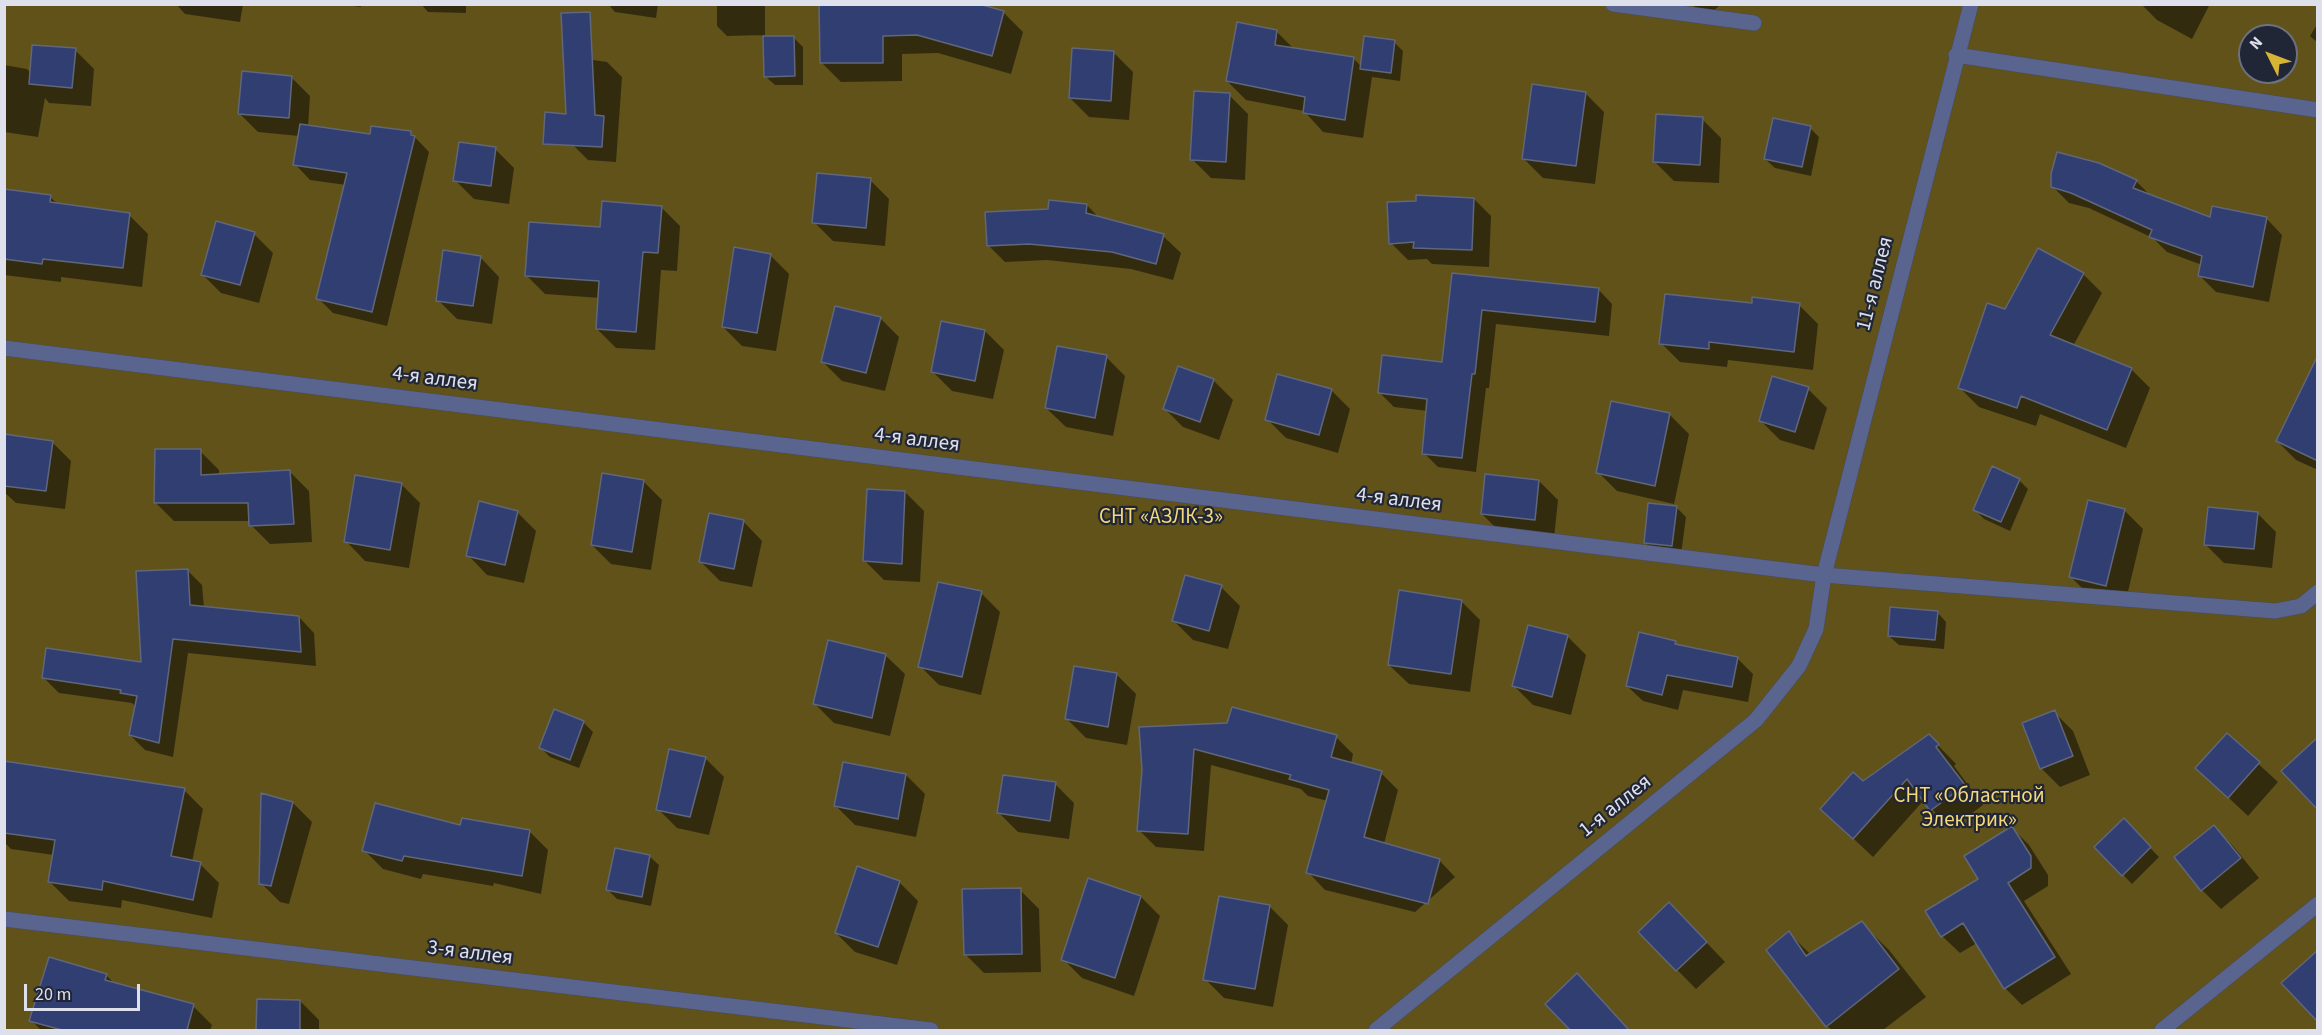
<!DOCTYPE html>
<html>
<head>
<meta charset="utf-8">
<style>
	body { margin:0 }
	#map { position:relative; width:2322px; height:1035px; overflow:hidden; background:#2b3041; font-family:"Source Sans 3",sans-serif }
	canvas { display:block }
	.frame { position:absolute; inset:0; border:6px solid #dee1ec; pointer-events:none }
	.north { position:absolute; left:2238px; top:24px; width:60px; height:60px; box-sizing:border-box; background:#212636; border:2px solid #6d717f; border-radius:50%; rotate:312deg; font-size:16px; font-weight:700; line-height:24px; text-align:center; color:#dee1ec }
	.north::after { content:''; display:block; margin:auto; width:21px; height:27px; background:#d6b534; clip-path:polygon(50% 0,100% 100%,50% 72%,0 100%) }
	.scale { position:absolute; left:24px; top:984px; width:116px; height:27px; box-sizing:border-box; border:3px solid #dee1ec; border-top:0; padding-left:8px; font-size:18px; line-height:21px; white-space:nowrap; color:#dee1ec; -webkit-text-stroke:4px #212636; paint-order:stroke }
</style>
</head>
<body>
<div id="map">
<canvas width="2322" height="1035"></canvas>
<div class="frame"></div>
<div class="north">N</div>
<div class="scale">20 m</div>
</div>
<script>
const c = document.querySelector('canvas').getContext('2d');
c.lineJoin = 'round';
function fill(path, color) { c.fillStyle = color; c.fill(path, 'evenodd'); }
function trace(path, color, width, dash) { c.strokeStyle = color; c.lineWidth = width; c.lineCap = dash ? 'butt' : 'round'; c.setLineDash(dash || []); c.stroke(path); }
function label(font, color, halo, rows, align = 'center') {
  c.font = font + ' "Source Sans 3",sans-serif'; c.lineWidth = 4.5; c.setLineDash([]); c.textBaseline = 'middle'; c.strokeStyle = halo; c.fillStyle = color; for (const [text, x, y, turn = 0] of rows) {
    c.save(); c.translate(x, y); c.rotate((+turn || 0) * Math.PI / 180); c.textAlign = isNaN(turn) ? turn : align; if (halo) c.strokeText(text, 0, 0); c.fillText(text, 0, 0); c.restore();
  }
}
fill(new Path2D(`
	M 5,5 L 2317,5 L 2317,1030 L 5,1030 ZM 2250,36 L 2286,36 L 2286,72 L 2250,72 Z`), '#61521a');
fill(new Path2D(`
	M 176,4 L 243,4 L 240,22 L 185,14 Z
	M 336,4 L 361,4 L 361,7 Z
	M 421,4 L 466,4 L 466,13 L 428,12 Z
	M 608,4 L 658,4 L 656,18 L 615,12 Z
	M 717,4 L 765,4 L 765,38 L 793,37 L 803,47 L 803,85 L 775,85 L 765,76 L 765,35 L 727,36 L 717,26 Z
	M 821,4 L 1004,13 L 1023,32 L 1011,74 L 938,53 L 902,54 L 902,81 L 841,82 L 822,63 Z
	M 1692,4 L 1721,4 L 1709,15 L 1701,13 Z
	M 2141,4 L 2210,4 L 2192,39 L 2157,20 Z
	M 2318,23 L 2318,43 L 2310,36 Z
	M 1277,32 L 1294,49 L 1353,58 L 1362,67 L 1394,42 L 1403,51 L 1400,81 L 1372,77 L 1363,138 L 1323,132 L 1304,111 L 1246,100 L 1227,81 Z
	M 75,50 L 94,69 L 91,106 L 49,103 L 45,98 L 38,137 L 4,132 L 4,65 L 27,69 L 31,73 Z
	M 1114,53 L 1133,72 L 1129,120 L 1089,117 L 1070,98 Z
	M 586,59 L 607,62 L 622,77 L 616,162 L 588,160 L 573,145 Z
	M 291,77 L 310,96 L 308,127 L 371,136 L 410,132 L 429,152 L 387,326 L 333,313 L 318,298 L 346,185 L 310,180 L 295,164 L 299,136 L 258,132 L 239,113 Z
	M 1585,93 L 1604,112 L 1595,184 L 1543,178 L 1524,159 Z
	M 1229,95 L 1248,114 L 1245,180 L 1211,178 L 1192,159 Z
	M 1702,119 L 1721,138 L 1719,183 L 1674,181 L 1655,162 Z
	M 1810,128 L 1819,137 L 1811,176 L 1775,168 L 1765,159 Z
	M 495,149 L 514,168 L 509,204 L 474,199 L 455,180 Z
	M 870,180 L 889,199 L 885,246 L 833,241 L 814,222 Z
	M 2136,181 L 2151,196 L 2211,219 L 2266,218 L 2282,235 L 2269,302 L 2216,292 L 2200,276 L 2202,265 L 2167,252 L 2153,238 L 2089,208 L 2069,203 L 2053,187 Z
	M 4,191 L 50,197 L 59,205 L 129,215 L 148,234 L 142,287 L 61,277 L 61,282 L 4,275 Z
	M 1474,199 L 1491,216 L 1489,267 L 1432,264 L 1427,259 L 1408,260 L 1391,243 Z
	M 1087,205 L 1100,219 L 1163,236 L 1181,253 L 1173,280 L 1131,269 L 1047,260 L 1005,262 L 988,245 L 1050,210 Z
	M 661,207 L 680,226 L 677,271 L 661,270 L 655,350 L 616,348 L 597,329 L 600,298 L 545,294 L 526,275 L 602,228 Z
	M 254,234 L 273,253 L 259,303 L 221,293 L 202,274 Z
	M 2039,250 L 2083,274 L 2102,293 L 2073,346 L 2131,369 L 2150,388 L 2126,448 L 2040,414 L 2036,426 L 1979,407 L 1960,388 L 2006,311 Z
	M 770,255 L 789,274 L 776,351 L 742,346 L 723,327 Z
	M 480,257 L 499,277 L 492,324 L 457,319 L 438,300 Z
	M 1453,274 L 1598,289 L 1612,304 L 1609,336 L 1496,324 L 1489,388 L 1486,388 L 1476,472 L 1438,467 L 1424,453 L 1428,411 L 1394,407 L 1380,393 L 1444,364 Z
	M 1799,305 L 1818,324 L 1813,370 L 1728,360 L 1727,367 L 1680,362 L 1661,343 Z
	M 880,318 L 899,337 L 885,391 L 842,381 L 823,362 Z
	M 985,331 L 1004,350 L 993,399 L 952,391 L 933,372 Z
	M 1106,357 L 1125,376 L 1113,436 L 1066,427 L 1046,408 Z
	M 1178,368 L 1214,381 L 1233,400 L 1219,440 L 1183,427 L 1164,408 Z
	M 1808,389 L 1827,408 L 1814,450 L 1780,440 L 1761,421 Z
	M 1331,390 L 1350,409 L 1338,453 L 1286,438 L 1267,419 Z
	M 1613,403 L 1670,415 L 1689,434 L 1674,504 L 1617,491 L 1598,472 Z
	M 2318,403 L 2318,470 L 2296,460 L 2277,441 Z
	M 4,436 L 52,442 L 71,461 L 65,509 L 16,503 L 4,492 Z
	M 200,451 L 219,470 L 219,475 L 290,472 L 309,491 L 312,542 L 270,544 L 251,525 L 251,521 L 174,521 L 155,502 Z
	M 2019,480 L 2028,489 L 2010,531 L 1984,519 L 1975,510 Z
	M 643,481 L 662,500 L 651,570 L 611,564 L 592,545 Z
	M 1539,481 L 1558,500 L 1554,538 L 1501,533 L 1482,514 Z
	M 401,484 L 420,503 L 409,568 L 365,561 L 346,541 Z
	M 905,492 L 924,511 L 920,582 L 884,580 L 865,561 Z
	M 1677,508 L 1686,517 L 1681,555 L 1654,552 L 1645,542 Z
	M 2124,510 L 2143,529 L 2125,604 L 2090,596 L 2071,577 Z
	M 517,512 L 536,531 L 524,583 L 487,575 L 468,555 Z
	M 2257,513 L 2276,532 L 2272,568 L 2224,563 L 2205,544 Z
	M 743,521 L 762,541 L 752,587 L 720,581 L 701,562 Z
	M 187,570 L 202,585 L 204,608 L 299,617 L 314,633 L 316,666 L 188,653 L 173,757 L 145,750 L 130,735 L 136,707 L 132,703 L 59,693 L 44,678 L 143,664 Z
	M 1221,587 L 1240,606 L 1228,649 L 1193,640 L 1174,621 Z
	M 981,593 L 1000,612 L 981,695 L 939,685 L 920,666 Z
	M 1461,601 L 1480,620 L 1470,692 L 1409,684 L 1389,665 Z
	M 1937,612 L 1946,622 L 1944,649 L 1899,645 L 1889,636 Z
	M 1567,636 L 1586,655 L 1571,715 L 1533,705 L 1514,686 Z
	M 1675,643 L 1679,647 L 1737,658 L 1753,674 L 1748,702 L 1683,690 L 1678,710 L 1643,701 L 1627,686 Z
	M 885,655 L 905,674 L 890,736 L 834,723 L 815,704 Z
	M 1117,675 L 1136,694 L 1127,745 L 1086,738 L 1067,719 Z
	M 2054,712 L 2073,731 L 2090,775 L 2060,787 L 2041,768 Z
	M 583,722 L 593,732 L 579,768 L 550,757 L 540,747 Z
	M 1141,728 L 1336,737 L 1353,754 L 1351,764 L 1381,773 L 1398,790 L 1384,844 L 1439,860 L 1455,877 L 1415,912 L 1325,890 L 1308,872 L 1328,801 L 1308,796 L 1301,789 L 1211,765 L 1204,851 L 1156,847 L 1139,830 L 1143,770 Z
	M 2227,735 L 2278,782 L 2248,816 L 2197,768 Z
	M 1929,736 L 1956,764 L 1954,766 L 1983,805 L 1950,829 L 1924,800 L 1873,857 L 1822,809 L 1863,783 Z
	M 705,758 L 724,777 L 709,835 L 677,828 L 658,809 Z
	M 906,775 L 925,794 L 916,837 L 855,825 L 836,806 Z
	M 1055,784 L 1074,803 L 1069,839 L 1018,832 L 999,813 Z
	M 184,790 L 203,809 L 192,862 L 200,864 L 219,883 L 212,918 L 122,900 L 121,908 L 69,901 L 50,882 L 54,855 L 11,849 L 4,842 L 4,801 Z
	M 293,803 L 312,822 L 289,904 L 280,902 L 261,883 Z
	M 2123,820 L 2159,857 L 2132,884 L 2096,847 Z
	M 462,827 L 529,831 L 548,850 L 541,894 L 494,883 L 493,886 L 423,874 L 421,879 L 383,869 L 364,850 Z
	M 2214,827 L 2233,846 L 2259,878 L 2221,909 L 2202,890 Z
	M 2012,828 L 2029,845 L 2048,875 L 2048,886 L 2024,901 L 2071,974 L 2022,1005 L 2005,988 L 1977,943 L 1960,953 L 1942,936 Z
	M 649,856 L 659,865 L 651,906 L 617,899 L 608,890 Z
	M 899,882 L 918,901 L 897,965 L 855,952 L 836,933 Z
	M 1020,890 L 1039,909 L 1041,972 L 984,973 L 965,954 Z
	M 1141,897 L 1160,916 L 1134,996 L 1082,978 L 1063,959 Z
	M 1269,906 L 1288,925 L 1273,1007 L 1224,998 L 1205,979 Z
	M 1688,923 L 1725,962 L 1696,989 L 1640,932 Z
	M 1861,923 L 1889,950 L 1926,997 L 1883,1030 L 1832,1030 L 1827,1026 L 1789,933 L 1811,955 Z
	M 106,975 L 115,984 L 193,1006 L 212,1025 L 210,1030 L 41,1030 L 31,1020 Z
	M 1577,975 L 1596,994 L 1629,1030 L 1572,1030 L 1547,1004 Z
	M 258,1001 L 300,1001 L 319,1020 L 319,1030 L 257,1030 Z`), '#0007');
const building = new Path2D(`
	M 819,4 L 979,4 L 1004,11 L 992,56 L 917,35 L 883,36 L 883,63 L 820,63 Z
	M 590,12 L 595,115 L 604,116 L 602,147 L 543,144 L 545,112 L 566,114 L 561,13 Z
	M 1237,22 L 1277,30 L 1275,45 L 1354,57 L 1345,120 L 1303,113 L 1305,97 L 1226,81 Z
	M 763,36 L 794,36 L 795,76 L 764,77 Z
	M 1364,36 L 1395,40 L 1391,73 L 1360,69 Z
	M 32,45 L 76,48 L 72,88 L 29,84 Z
	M 1072,48 L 1114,51 L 1111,101 L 1069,98 Z
	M 242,71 L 292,76 L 289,118 L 238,114 Z
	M 1532,84 L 1586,92 L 1576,166 L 1522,159 Z
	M 1194,91 L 1230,93 L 1226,162 L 1190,160 Z
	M 1656,114 L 1703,117 L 1700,165 L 1653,162 Z
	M 1773,118 L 1811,126 L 1802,167 L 1764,159 Z
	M 300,124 L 370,134 L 371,126 L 411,131 L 411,135 L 415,136 L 372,312 L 316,299 L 347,173 L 293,165 Z
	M 459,142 L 496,147 L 491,186 L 453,181 Z
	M 2057,152 L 2099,163 L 2137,180 L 2133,188 L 2210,217 L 2212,206 L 2267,217 L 2253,287 L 2198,276 L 2202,256 L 2149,237 L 2152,230 L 2071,193 L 2051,187 L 2051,174 Z
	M 817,173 L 871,178 L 866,228 L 812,223 Z
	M 4,189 L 51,195 L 50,202 L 130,213 L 123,268 L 43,259 L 42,264 L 4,259 Z
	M 1416,195 L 1474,198 L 1472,250 L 1413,248 L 1414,242 L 1389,244 L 1387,202 L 1416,201 Z
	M 1049,200 L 1087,204 L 1086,213 L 1164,234 L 1156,264 L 1112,252 L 1029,244 L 987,246 L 985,212 L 1048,209 Z
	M 602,201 L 662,206 L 658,253 L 643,252 L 636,332 L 596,329 L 599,281 L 525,276 L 529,222 L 600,227 Z
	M 216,221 L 255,232 L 240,285 L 201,275 Z
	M 734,247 L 771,254 L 757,333 L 722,327 Z
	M 2038,248 L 2084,273 L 2050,335 L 2132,368 L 2107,430 L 2021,396 L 2017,408 L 1958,388 L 1987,303 L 2005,309 Z
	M 443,250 L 481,256 L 473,306 L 436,301 Z
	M 1452,273 L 1599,288 L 1595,322 L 1482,310 L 1475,374 L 1472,374 L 1462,458 L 1422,454 L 1427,399 L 1378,393 L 1382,355 L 1442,362 Z
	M 1665,294 L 1752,303 L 1752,297 L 1800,303 L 1794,352 L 1709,342 L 1709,349 L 1659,344 Z
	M 835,306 L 881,317 L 866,373 L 821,362 Z
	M 941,321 L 985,330 L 975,381 L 931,372 Z
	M 1057,346 L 1107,355 L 1095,418 L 1045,408 Z
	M 2318,355 L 2318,461 L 2276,441 Z
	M 1178,366 L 1214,379 L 1200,422 L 1163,409 Z
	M 1277,374 L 1332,389 L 1319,435 L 1265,420 Z
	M 1772,376 L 1809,387 L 1795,432 L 1759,421 Z
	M 1611,401 L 1670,413 L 1655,486 L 1596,473 Z
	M 4,434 L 53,441 L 46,491 L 4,486 Z
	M 155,449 L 201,449 L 201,475 L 290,470 L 294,524 L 249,526 L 248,503 L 154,503 Z
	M 1992,466 L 2020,479 L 2001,522 L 1973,510 Z
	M 602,473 L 644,480 L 632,552 L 591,545 Z
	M 1485,474 L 1539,480 L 1535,520 L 1481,514 Z
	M 355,475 L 402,483 L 390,550 L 344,542 Z
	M 867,489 L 905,491 L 902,564 L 863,561 Z
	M 2088,500 L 2125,509 L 2106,586 L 2069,577 Z
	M 479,501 L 518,511 L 505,565 L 466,556 Z
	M 1648,503 L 1677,506 L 1672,546 L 1644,543 Z
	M 2208,507 L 2258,512 L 2254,549 L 2204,545 Z
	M 709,513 L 744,520 L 734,569 L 699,562 Z
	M 188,569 L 190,605 L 299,616 L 301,652 L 173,639 L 159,743 L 129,735 L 137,696 L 120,693 L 121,690 L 42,678 L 46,648 L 141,662 L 136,571 Z
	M 1185,575 L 1222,585 L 1209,631 L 1172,621 Z
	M 938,582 L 982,591 L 962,677 L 918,667 Z
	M 1399,590 L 1462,600 L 1451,674 L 1388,665 Z
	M 1890,607 L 1938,611 L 1935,640 L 1888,636 Z
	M 1528,625 L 1568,635 L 1552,697 L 1512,686 Z
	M 1639,632 L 1676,641 L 1675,644 L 1738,657 L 1732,687 L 1667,675 L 1662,695 L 1626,686 Z
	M 828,640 L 886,654 L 872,718 L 813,704 Z
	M 1074,666 L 1117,673 L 1108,727 L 1065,719 Z
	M 1232,707 L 1337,735 L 1331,757 L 1382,771 L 1364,837 L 1440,859 L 1428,904 L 1306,873 L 1329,790 L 1289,779 L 1291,775 L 1194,749 L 1188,834 L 1137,831 L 1142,770 L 1139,727 L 1227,723 Z
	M 554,709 L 584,721 L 570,760 L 539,748 Z
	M 2055,710 L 2073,756 L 2040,769 L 2022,723 Z
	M 2227,733 L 2260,762 L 2228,798 L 2195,768 Z
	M 1929,734 L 1939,744 L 1936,747 L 1965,785 L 1930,811 L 1907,779 L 1853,839 L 1820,809 L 1853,772 L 1863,781 Z
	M 2318,737 L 2318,810 L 2281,771 Z
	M 669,749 L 706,757 L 690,817 L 656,810 Z
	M 4,761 L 185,788 L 171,856 L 201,862 L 193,900 L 103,881 L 102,890 L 48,882 L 55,840 L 4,833 Z
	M 843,762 L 906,774 L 898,819 L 834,806 Z
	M 1003,775 L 1056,782 L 1050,821 L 997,813 Z
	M 261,793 L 293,802 L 271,886 L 259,884 Z
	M 375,803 L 460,825 L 462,818 L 530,830 L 522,876 L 404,856 L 402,861 L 362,851 Z
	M 2124,818 L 2151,847 L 2122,876 L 2094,847 Z
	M 2214,825 L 2241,858 L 2201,891 L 2174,857 Z
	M 2012,826 L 2031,856 L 2031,868 L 2008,883 L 2055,957 L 2004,989 L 1963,923 L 1941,937 L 1925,911 L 1978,879 L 1964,856 Z
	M 615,848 L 650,855 L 642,897 L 606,890 Z
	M 857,866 L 900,881 L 878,947 L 835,933 Z
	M 1088,878 L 1141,896 L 1115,978 L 1061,960 Z
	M 1021,888 L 1022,954 L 964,955 L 962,889 Z
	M 1219,896 L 1270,905 L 1255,989 L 1203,980 Z
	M 1669,902 L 1707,942 L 1676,971 L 1638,932 Z
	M 1862,921 L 1899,969 L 1826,1027 L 1766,950 L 1789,931 L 1806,956 Z
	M 2318,950 L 2318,1022 L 2281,983 Z
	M 49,957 L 107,974 L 105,980 L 194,1004 L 187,1030 L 62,1030 L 29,1021 Z
	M 1577,973 L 1629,1030 L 1570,1030 L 1545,1004 Z
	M 257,999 L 300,1000 L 300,1030 L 256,1030 Z`);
fill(building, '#313e72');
trace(building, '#60677a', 1.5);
const lane = new Path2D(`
	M 1956,55 L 2318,110
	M 1824,575 L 2275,611 L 2301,606 L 2318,592`);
const street = new Path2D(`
	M 1613,4 L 1754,23
	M 4,348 L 1824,575
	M 4,919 L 931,1030
	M 1376,1030 L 1756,720 L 1799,666 L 1816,629 L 1824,575 L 1971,4
	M 2162,1030 L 2318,904`);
trace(lane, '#484c5c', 16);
trace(street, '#484c5c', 16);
trace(lane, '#59658e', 15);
trace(street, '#59658e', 15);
label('21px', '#dee1ec', '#212636', [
	["11-я аллея",1876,284,-76],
	["4-я аллея",435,380,7],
	["4-я аллея",917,441,7],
	["4-я аллея",1399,501,7],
	["1-я аллея",1616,807,-39],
	["3-я аллея",470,954,7]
]);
label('21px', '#f4d97a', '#212636', [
	["СНТ «АЗЛК-3»",1161,518],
	["СНТ «Областной",1969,797],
	["Электрик»",1969,821]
]);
</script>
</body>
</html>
